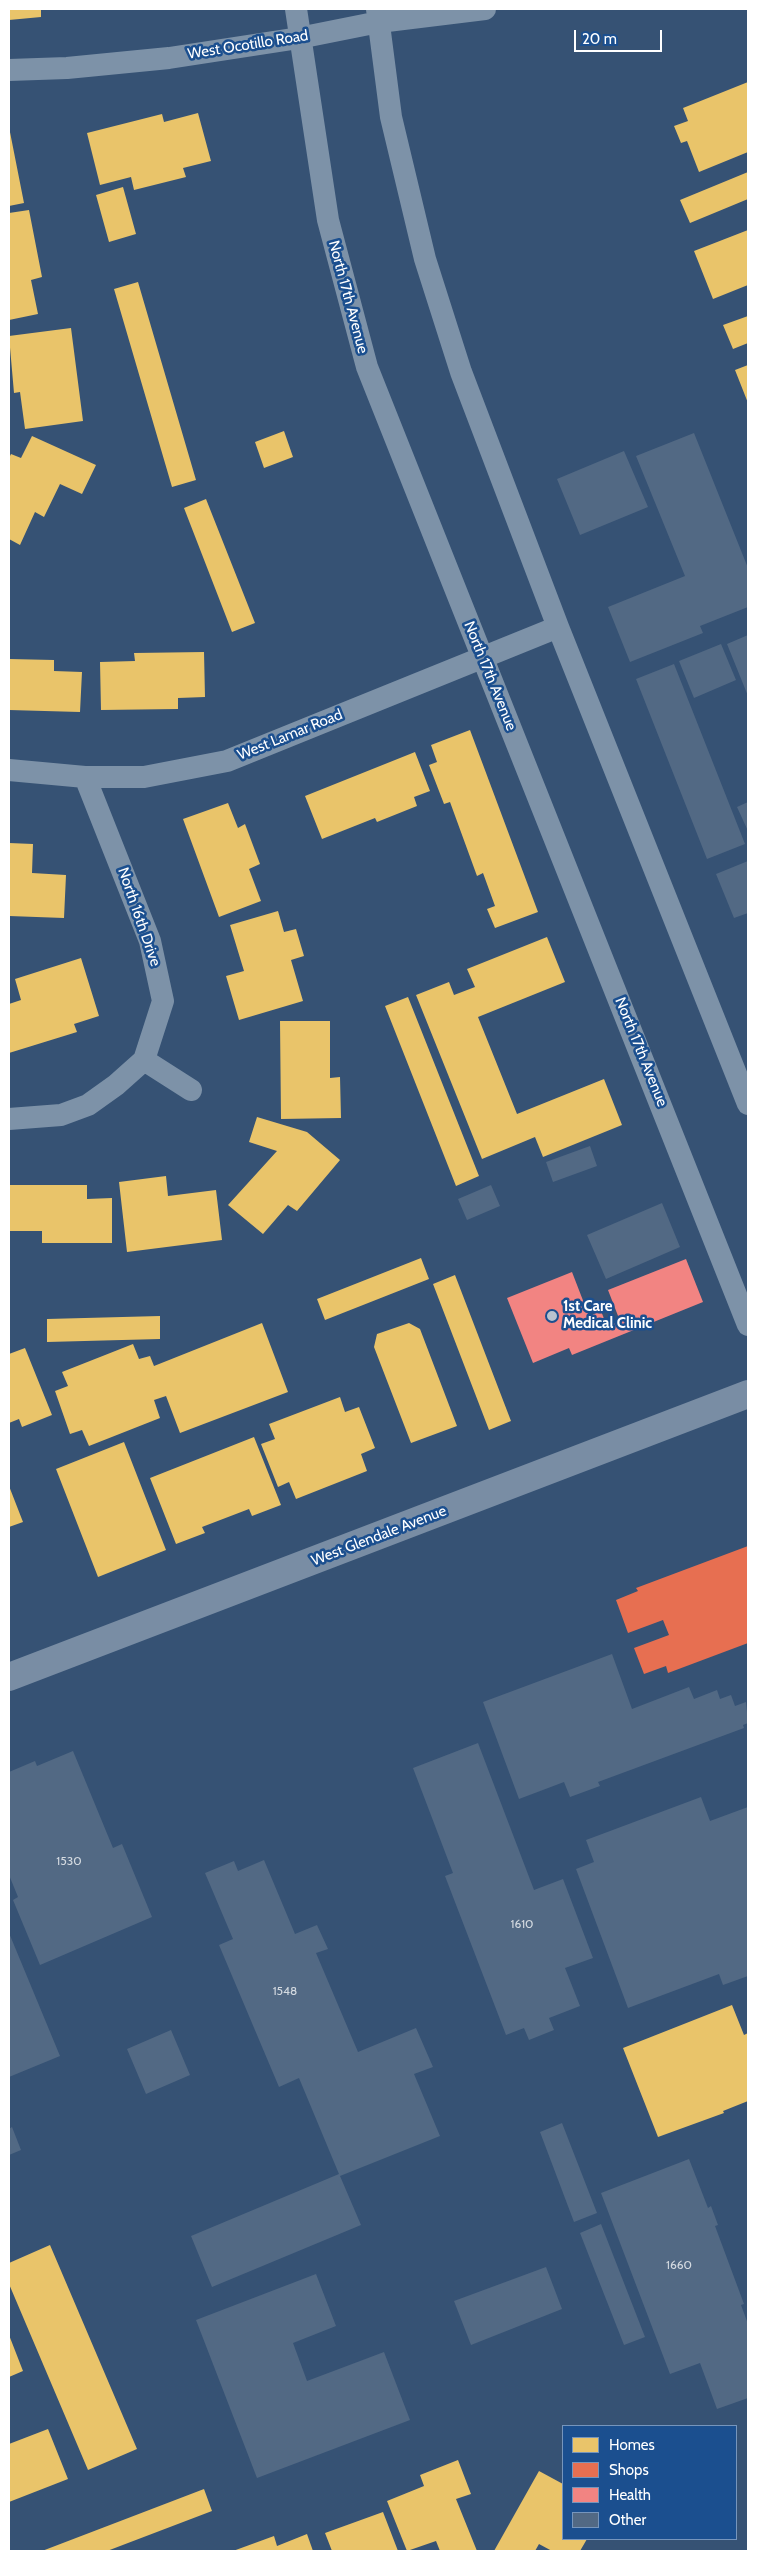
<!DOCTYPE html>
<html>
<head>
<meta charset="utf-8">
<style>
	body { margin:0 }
	#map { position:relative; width:757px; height:2560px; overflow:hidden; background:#365274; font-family:Cabin,sans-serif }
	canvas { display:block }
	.frame { position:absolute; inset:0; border:10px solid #fff; pointer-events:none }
	.legend { position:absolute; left:562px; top:2425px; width:175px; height:115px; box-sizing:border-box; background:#1b4f8f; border:1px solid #7695bc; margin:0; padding:6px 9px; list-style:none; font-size:15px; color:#fff }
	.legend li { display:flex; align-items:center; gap:10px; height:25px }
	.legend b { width:25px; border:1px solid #7695bc }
	.scale { position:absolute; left:574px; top:30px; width:88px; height:22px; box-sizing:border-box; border:2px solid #fff; border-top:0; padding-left:6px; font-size:15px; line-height:18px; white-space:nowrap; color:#fff; -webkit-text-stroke:4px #1b4f8f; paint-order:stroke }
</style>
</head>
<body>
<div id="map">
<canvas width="757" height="2560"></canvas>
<div class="frame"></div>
<ul class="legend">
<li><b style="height:14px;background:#e9c46a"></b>Homes</li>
<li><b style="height:14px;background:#e76f51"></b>Shops</li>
<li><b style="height:14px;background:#f28482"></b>Health</li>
<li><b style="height:14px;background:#526984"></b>Other</li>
</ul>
<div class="scale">20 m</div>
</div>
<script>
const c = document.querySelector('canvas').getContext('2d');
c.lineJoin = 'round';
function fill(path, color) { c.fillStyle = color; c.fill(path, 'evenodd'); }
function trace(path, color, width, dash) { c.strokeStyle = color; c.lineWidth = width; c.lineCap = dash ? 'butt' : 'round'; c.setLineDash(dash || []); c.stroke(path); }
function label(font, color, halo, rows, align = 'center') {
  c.font = font + ' Cabin,sans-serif'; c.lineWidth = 5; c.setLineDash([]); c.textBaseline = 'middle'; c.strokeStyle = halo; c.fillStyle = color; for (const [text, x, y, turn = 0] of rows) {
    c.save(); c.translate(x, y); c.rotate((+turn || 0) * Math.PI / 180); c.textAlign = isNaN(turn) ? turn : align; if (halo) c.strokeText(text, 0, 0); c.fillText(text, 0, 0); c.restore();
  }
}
fill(new Path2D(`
	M 9,9 L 41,9 L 41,17 L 9,20 Z
	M 748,82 L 748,152 L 699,172 L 687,141 L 681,143 L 674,126 L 688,121 L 683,108 Z
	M 198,113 L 211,161 L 183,168 L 186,177 L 134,190 L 131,177 L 100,185 L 87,133 L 162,114 L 164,122 Z
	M 9,127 L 24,203 L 9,206 Z
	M 748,172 L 748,199 L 690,223 L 680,200 Z
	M 123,187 L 136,234 L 109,242 L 96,195 Z
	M 29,210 L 42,277 L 31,280 L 38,314 L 9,320 L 9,213 Z
	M 748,230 L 748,285 L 713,299 L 694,251 Z
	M 138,282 L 196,480 L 172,487 L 114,289 Z
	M 748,316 L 748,343 L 733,349 L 723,325 Z
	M 71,328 L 83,421 L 25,429 L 20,392 L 14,393 L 9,336 Z
	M 748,365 L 748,403 L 735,370 Z
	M 284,431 L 293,457 L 264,468 L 255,442 Z
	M 32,436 L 96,465 L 82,494 L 60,484 L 44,517 L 35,512 L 20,545 L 9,539 L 9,458 L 11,454 L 21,458 Z
	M 206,499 L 255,623 L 232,632 L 184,508 Z
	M 204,652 L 205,697 L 178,698 L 178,709 L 101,710 L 100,662 L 135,661 L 134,653 Z
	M 9,659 L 54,660 L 54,671 L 82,672 L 80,712 L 9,710 Z
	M 470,730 L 538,912 L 495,928 L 487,909 L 495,906 L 483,873 L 477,876 L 450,802 L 444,804 L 429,765 L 437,762 L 431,745 Z
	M 415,752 L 430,791 L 414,797 L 417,806 L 377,822 L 375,818 L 322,839 L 305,796 Z
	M 228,803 L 238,828 L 245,824 L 260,864 L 249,869 L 261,901 L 219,917 L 183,819 Z
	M 9,843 L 33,844 L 32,873 L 66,875 L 64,918 L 9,916 Z
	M 278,911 L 284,932 L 296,929 L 304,956 L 291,960 L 303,1001 L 239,1020 L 226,976 L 244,971 L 230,925 Z
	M 547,937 L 565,982 L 478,1017 L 517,1114 L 604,1079 L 622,1125 L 543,1157 L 535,1137 L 482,1159 L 416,995 L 449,982 L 454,995 L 475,987 L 467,969 Z
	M 81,958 L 99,1016 L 74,1024 L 77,1032 L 9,1053 L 9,1004 L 21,1000 L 15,979 Z
	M 408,997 L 479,1176 L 456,1186 L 385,1006 Z
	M 280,1021 L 330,1021 L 330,1078 L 340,1077 L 341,1118 L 281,1119 Z
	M 257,1117 L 307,1132 L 340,1160 L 297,1211 L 288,1205 L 263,1234 L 228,1205 L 277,1151 L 249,1142 Z
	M 166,1176 L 168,1196 L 216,1190 L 222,1240 L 127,1252 L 119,1182 Z
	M 9,1185 L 87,1185 L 87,1199 L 112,1198 L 112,1243 L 42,1243 L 42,1231 L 9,1231 Z
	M 421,1258 L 429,1279 L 325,1320 L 317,1299 Z
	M 455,1275 L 511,1421 L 489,1430 L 433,1284 Z
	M 160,1316 L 160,1339 L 47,1342 L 47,1319 Z
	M 262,1323 L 288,1392 L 180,1433 L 166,1396 L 154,1400 L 160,1418 L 89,1446 L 82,1430 L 70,1434 L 55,1391 L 68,1386 L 62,1372 L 133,1344 L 139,1359 L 150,1356 L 154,1366 Z
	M 409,1323 L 420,1329 L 457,1426 L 411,1443 L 374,1347 L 377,1334 Z
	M 25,1348 L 52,1415 L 22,1427 L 19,1419 L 9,1423 L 9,1354 Z
	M 340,1397 L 345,1412 L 359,1407 L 375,1448 L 361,1454 L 367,1471 L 296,1499 L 289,1482 L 278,1487 L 261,1444 L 275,1439 L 269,1424 Z
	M 254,1437 L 281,1505 L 252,1516 L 249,1509 L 202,1527 L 205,1533 L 176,1544 L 150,1478 Z
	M 124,1442 L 166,1550 L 98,1577 L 56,1469 Z
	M 9,1486 L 23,1522 L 9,1527 Z
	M 732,2005 L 744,2035 L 748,2033 L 748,2101 L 723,2111 L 724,2113 L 658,2137 L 623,2048 Z
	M 50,2245 L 137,2449 L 88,2470 L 9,2284 L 9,2263 Z
	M 9,2335 L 23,2371 L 9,2377 Z
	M 48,2429 L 68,2479 L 9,2502 L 9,2444 Z
	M 458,2460 L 471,2494 L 456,2499 L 477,2551 L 440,2551 L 436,2541 L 407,2551 L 387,2501 L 424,2486 L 420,2475 Z
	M 539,2471 L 563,2484 L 563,2539 L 587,2539 L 580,2551 L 552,2551 L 539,2544 L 535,2551 L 494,2551 Z
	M 204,2489 L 212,2511 L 107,2551 L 42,2551 Z
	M 383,2512 L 398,2551 L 332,2551 L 325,2533 Z
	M 307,2534 L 313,2551 L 233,2551 L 274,2536 L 277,2546 Z`), '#e9c46a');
fill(new Path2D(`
	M 748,1546 L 748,1643 L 668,1673 L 666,1666 L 644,1674 L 634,1648 L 669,1635 L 663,1620 L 628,1633 L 616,1600 L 638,1591 L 636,1588 Z`), '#e76f51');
fill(new Path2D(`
	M 686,1259 L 703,1302 L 572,1355 L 569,1348 L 533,1363 L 507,1298 L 572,1272 L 589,1316 L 601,1311 L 607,1326 L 620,1321 L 608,1290 Z`), '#f28482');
fill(new Path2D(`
	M 694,433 L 748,568 L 748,607 L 700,626 L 703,633 L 630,662 L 608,607 L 685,576 L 636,456 Z
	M 624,451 L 648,507 L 580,535 L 557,479 Z
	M 748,635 L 748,696 L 727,644 Z
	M 721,644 L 736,680 L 694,698 L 679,661 Z
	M 674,664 L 745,844 L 707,859 L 636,679 Z
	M 748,802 L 748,831 L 737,807 Z
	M 748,861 L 748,913 L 734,918 L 716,874 Z
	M 590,1146 L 597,1166 L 553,1182 L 546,1162 Z
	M 491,1185 L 500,1206 L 467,1220 L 458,1199 Z
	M 662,1203 L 680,1247 L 606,1279 L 587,1235 Z
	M 612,1654 L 632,1709 L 689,1687 L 694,1699 L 717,1690 L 720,1699 L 731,1695 L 735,1706 L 746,1702 L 748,1723 L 743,1725 L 744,1728 L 598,1782 L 600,1786 L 570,1797 L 564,1782 L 519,1799 L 483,1702 Z
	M 478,1743 L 534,1890 L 563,1879 L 593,1958 L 565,1968 L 580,2006 L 549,2018 L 554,2030 L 529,2040 L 524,2028 L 506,2035 L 445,1876 L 453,1873 L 413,1768 Z
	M 73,1751 L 113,1848 L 122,1844 L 152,1917 L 40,1965 L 13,1900 L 18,1897 L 9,1875 L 9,1772 L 35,1761 L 37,1766 Z
	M 701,1797 L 710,1821 L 748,1807 L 748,1976 L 723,1985 L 719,1974 L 628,2008 L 576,1869 L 594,1862 L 586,1840 Z
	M 264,1860 L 295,1934 L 317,1925 L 328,1949 L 316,1953 L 358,2052 L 416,2028 L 433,2067 L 414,2074 L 440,2136 L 340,2176 L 361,2225 L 212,2287 L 191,2236 L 339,2174 L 299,2078 L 279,2087 L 219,1945 L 233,1939 L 205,1873 L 234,1861 L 238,1871 Z
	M 9,1933 L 60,2056 L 9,2077 Z
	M 171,2030 L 190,2075 L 146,2094 L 127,2049 Z
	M 562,2123 L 597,2213 L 574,2222 L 540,2132 Z
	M 12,2127 L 21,2150 L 9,2155 L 9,2129 Z
	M 689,2159 L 708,2208 L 711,2206 L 718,2225 L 715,2226 L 744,2304 L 741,2305 L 748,2324 L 748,2398 L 717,2409 L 700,2363 L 670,2374 L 601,2193 Z
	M 601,2224 L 645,2337 L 624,2345 L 580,2233 Z
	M 546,2267 L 562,2309 L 471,2345 L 454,2301 Z
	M 316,2274 L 336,2326 L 293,2343 L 307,2381 L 384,2352 L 410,2420 L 257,2478 L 196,2320 Z`), '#526984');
trace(new Path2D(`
	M 296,9 L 328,220 L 367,367 L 748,1325
	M 377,9 L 391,117 L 425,259 L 461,372 L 558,627 L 748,1104
	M 9,70 L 67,68 L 169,58 L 299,38 L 379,22 L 485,9
	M 9,770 L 85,777 L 144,777 L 227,761 L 558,627
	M 144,1060 L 191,1090
	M 9,1119 L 61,1115 L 88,1105 L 116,1085 L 144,1060 L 163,1001 L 150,941 L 85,777`), '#7d92a8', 22);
trace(new Path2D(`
	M 9,1677 L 748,1394`), '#798da4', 28);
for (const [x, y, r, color] of [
	[552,1316,6,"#b9c2ce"]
]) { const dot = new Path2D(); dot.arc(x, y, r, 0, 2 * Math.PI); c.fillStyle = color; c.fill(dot); trace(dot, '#1b4f8f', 2); }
label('12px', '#d4dae0', null, [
	["1530",69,1861],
	["1610",522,1924],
	["1548",285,1991],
	["1660",679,2265]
]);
label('15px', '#fff', '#1b4f8f', [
	["West Ocotillo Road",248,45,-9],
	["North 17th Avenue",348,297,75],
	["North 17th Avenue",490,676,68],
	["West Lamar Road",290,735,-22],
	["North 16th Drive",139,917,71],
	["North 17th Avenue",641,1052,68],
	["West Glendale Avenue",379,1536,-21]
]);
label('bold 15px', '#fff', '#1b4f8f', [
	["1st Care",563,1307],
	["Medical Clinic",563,1324]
], 'left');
</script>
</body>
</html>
